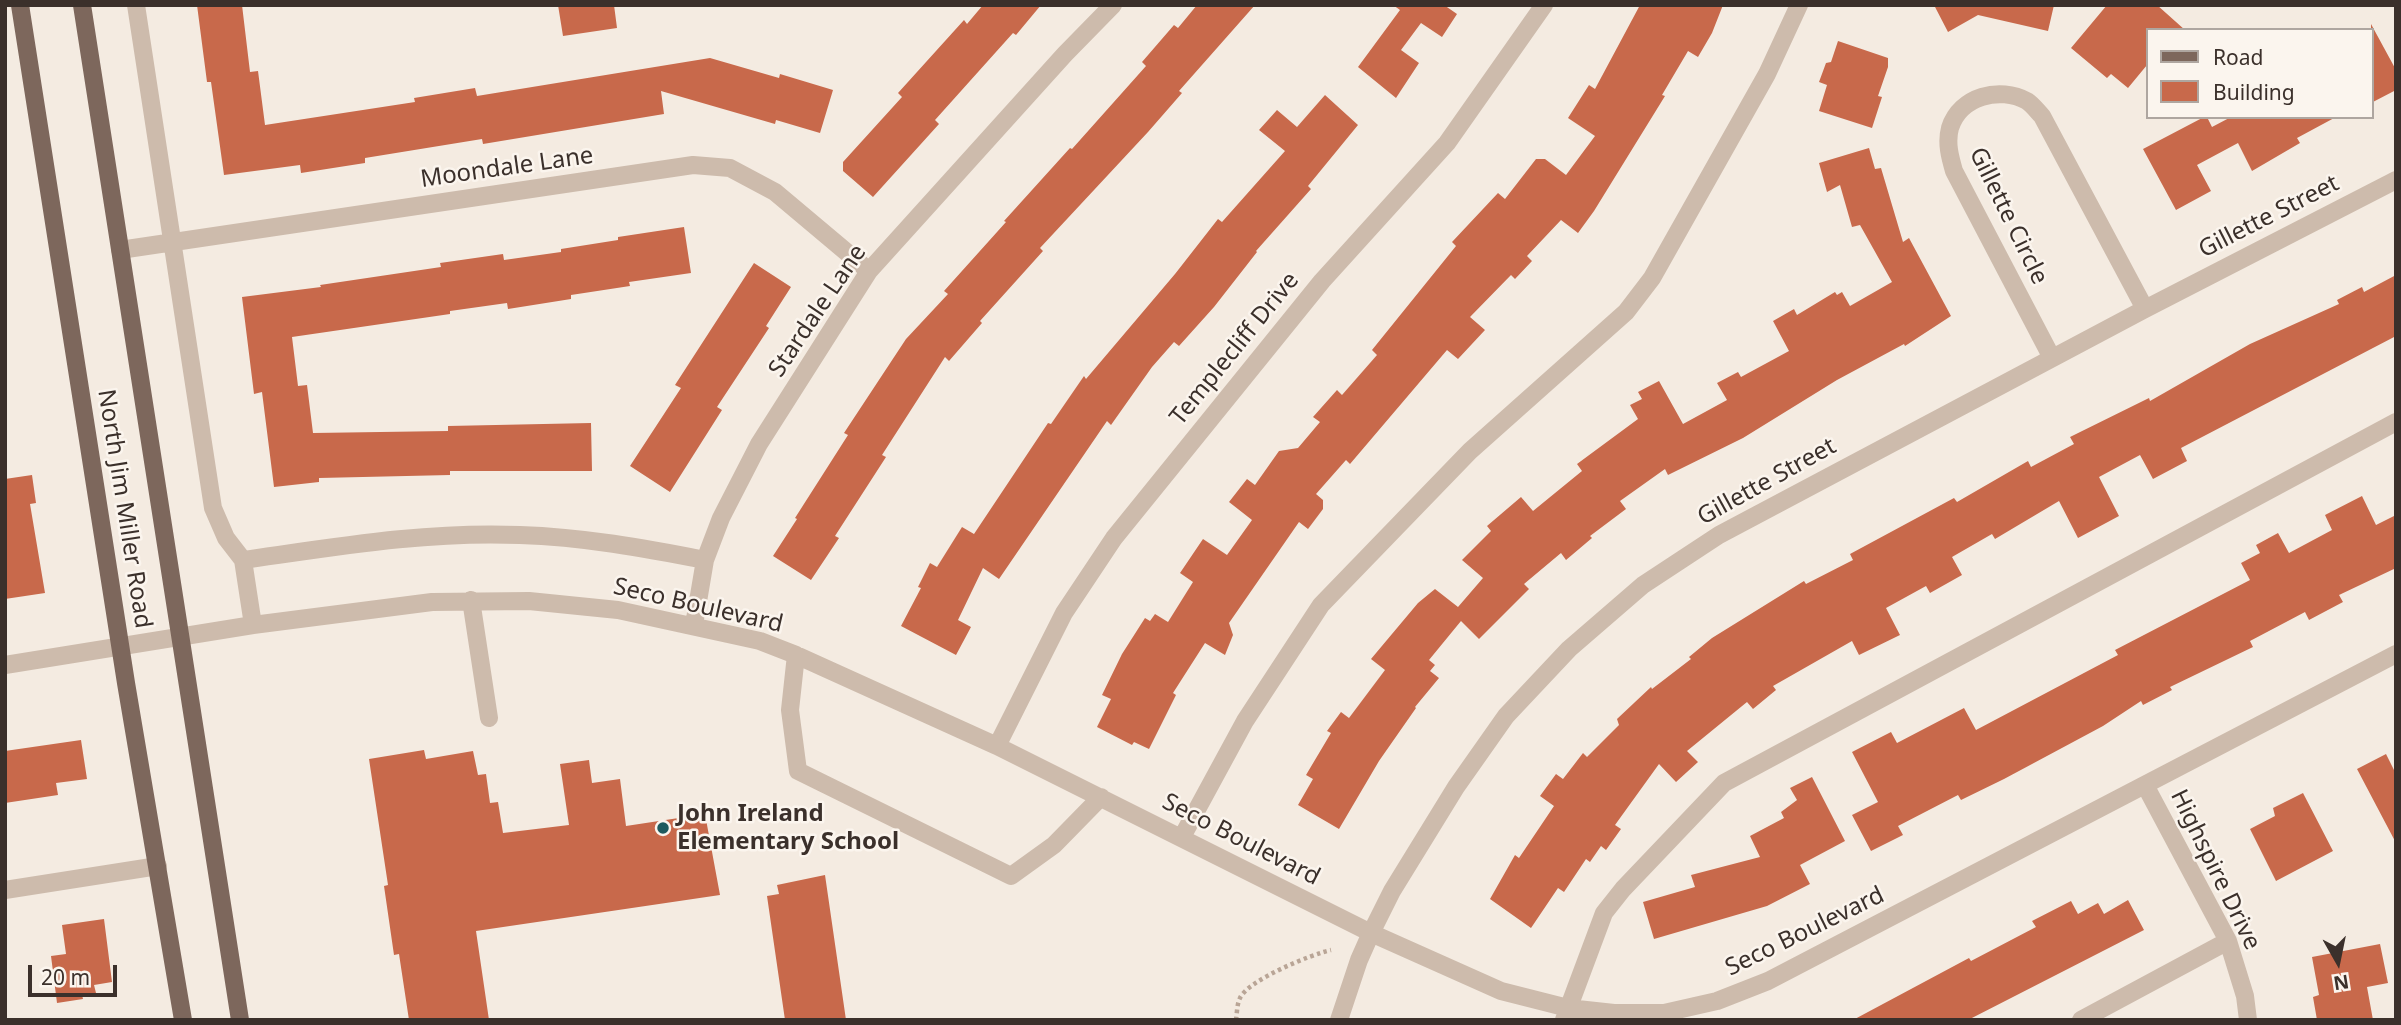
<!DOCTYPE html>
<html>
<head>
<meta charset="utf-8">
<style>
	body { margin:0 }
	#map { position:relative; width:2401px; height:1025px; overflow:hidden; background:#f4ebe1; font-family:"Noto Sans",sans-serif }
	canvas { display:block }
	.frame { position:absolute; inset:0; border:7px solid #3b302b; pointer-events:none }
	.legend { position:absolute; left:2146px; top:28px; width:228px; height:91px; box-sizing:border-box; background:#fbf5ee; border:2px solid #aea6a0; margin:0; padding:9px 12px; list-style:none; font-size:21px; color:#3b302b }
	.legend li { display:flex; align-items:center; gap:14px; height:35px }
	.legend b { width:35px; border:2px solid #aea6a0 }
	.north { position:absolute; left:2303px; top:927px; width:70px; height:70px; -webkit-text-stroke:5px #fbf5ee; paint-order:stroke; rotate:171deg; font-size:19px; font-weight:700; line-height:28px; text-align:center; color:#3b302b }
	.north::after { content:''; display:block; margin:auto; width:24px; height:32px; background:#3b302b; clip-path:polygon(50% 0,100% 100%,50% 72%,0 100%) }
	.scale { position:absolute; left:28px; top:965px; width:89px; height:32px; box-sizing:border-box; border:4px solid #3b302b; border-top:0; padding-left:9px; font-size:21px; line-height:24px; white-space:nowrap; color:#3b302b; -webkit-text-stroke:5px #fbf5ee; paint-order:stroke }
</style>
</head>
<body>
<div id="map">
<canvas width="2401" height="1025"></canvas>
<div class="frame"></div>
<ul class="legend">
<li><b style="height:9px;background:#7d675c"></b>Road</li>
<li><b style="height:19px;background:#c8694b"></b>Building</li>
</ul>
<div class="north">N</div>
<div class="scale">20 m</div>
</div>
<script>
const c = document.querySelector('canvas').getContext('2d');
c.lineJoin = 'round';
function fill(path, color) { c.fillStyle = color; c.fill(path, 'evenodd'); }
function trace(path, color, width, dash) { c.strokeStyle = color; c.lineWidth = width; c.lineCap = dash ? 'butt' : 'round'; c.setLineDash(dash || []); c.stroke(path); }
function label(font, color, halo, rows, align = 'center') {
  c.font = font + ' "Noto Sans",sans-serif'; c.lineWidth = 5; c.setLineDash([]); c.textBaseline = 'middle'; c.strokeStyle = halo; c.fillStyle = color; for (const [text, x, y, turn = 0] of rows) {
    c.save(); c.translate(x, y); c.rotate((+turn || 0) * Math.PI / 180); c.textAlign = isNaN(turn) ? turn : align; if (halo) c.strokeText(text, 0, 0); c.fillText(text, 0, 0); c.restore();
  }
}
fill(new Path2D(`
	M 197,5 L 242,5 L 250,72 L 258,71 L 265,125 L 415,102 L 414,98 L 475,88 L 477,96 L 710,58 L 779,78 L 780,74 L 833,90 L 820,133 L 776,120 L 775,124 L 661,91 L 664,114 L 483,144 L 482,139 L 365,158 L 365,163 L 301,173 L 300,165 L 224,175 L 211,82 L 207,82 Z
	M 558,5 L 614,5 L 617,28 L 563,36 Z
	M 983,5 L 1041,5 L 1016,35 L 1013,33 L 935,120 L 939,124 L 873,197 L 843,171 L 843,162 L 902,97 L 898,93 L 964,20 L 967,24 Z
	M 1197,5 L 1255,5 L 1179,91 L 1182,93 L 1148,132 L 1040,248 L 1043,251 L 980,321 L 982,323 L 949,361 L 945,357 L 882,455 L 886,457 L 835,536 L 839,538 L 811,580 L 773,556 L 797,519 L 795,518 L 848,435 L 844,433 L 906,339 L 948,294 L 944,291 L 1006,222 L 1004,221 L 1070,148 L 1072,149 L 1146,66 L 1142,62 L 1174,25 L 1178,28 Z
	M 1393,5 L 1444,5 L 1457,14 L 1442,37 L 1421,23 L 1401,50 L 1419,63 L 1396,98 L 1358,67 L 1400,10 Z
	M 1640,5 L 1723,5 L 1712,33 L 1698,57 L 1688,51 L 1662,95 L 1665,96 L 1594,211 L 1578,233 L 1561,220 L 1527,256 L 1532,261 L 1515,279 L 1511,275 L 1470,317 L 1485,330 L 1458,359 L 1447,350 L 1350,464 L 1346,460 L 1316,494 L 1323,500 L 1323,509 L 1308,529 L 1299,522 L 1229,623 L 1233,635 L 1225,655 L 1205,643 L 1173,693 L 1176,695 L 1149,749 L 1134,742 L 1132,745 L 1097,727 L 1111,699 L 1102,695 L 1122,654 L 1145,618 L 1150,621 L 1155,614 L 1168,622 L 1193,582 L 1180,573 L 1203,539 L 1227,555 L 1252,520 L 1229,502 L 1247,479 L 1255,485 L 1279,451 L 1298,448 L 1320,422 L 1313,417 L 1337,390 L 1342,395 L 1377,355 L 1372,350 L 1456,246 L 1452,242 L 1498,193 L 1505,199 L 1536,159 L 1545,159 L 1566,175 L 1595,136 L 1568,118 L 1589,85 L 1595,89 Z
	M 1934,5 L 2054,5 L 2048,31 L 1978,15 L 1948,32 Z
	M 2107,5 L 2157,5 L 2185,30 L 2147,30 L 2147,65 L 2128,88 L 2111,74 L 2107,78 L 2071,48 Z
	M 2371,24 L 2396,70 L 2396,90 L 2371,103 Z
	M 1838,41 L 1888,58 L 1888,67 L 1878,96 L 1882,97 L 1872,128 L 1819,111 L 1827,85 L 1819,82 L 1826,63 L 1831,62 Z
	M 1325,95 L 1358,125 L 1308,186 L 1311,189 L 1256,251 L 1257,252 L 1214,307 L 1179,346 L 1174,342 L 1152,367 L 1111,425 L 1107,421 L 999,579 L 983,568 L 958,620 L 971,627 L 956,655 L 901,626 L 921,588 L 918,587 L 930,563 L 937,567 L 962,527 L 974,534 L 1048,423 L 1051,424 L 1084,376 L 1086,379 L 1175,274 L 1218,219 L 1222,222 L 1285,151 L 1259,130 L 1277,110 L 1297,127 Z
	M 2204,117 L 2207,117 L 2212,127 L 2231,117 L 2336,117 L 2297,138 L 2300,143 L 2252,171 L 2238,143 L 2197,165 L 2211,191 L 2176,210 L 2143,149 Z
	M 1869,148 L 1875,169 L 1881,168 L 1903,242 L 1909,238 L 1951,316 L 1905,346 L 1904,344 L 1837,380 L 1743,438 L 1668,475 L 1665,469 L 1620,501 L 1626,509 L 1590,536 L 1592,538 L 1566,560 L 1561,553 L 1524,584 L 1529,589 L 1479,639 L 1461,621 L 1429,660 L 1435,665 L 1430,671 L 1439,678 L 1415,707 L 1416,708 L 1379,761 L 1339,829 L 1298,805 L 1313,779 L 1306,775 L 1331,733 L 1327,731 L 1341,712 L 1349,718 L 1385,670 L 1371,659 L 1418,603 L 1435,589 L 1458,607 L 1483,578 L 1462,560 L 1491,531 L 1487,526 L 1521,497 L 1533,511 L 1582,471 L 1577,464 L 1638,419 L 1630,405 L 1642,399 L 1638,392 L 1659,381 L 1683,424 L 1727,400 L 1717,383 L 1738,372 L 1741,377 L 1789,351 L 1773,321 L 1794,309 L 1797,315 L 1835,292 L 1837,295 L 1842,292 L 1850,306 L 1892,282 L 1860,225 L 1852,227 L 1840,185 L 1827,192 L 1819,163 Z
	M 684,227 L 691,273 L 629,282 L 630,286 L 571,295 L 571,299 L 508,309 L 507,303 L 450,311 L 450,314 L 292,337 L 298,386 L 307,385 L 313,433 L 448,431 L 448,426 L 591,423 L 592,471 L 450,471 L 450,475 L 319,478 L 319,482 L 274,487 L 262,392 L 254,394 L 242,297 L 321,287 L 320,285 L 441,267 L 440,263 L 503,254 L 504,260 L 561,252 L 561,249 L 618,240 L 618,237 Z
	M 754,263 L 791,287 L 766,326 L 769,328 L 717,407 L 722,410 L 670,492 L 630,466 L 681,388 L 675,385 Z
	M 2396,275 L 2396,336 L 2181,448 L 2187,461 L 2153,479 L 2140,455 L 2099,477 L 2119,516 L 2078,538 L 2059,501 L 1995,539 L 1992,534 L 1952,557 L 1962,575 L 1930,593 L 1926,586 L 1886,608 L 1900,635 L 1859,655 L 1852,641 L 1773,686 L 1776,690 L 1753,709 L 1747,702 L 1687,751 L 1698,762 L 1676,782 L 1659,764 L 1615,825 L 1621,829 L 1606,850 L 1601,846 L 1590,862 L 1586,859 L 1564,892 L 1558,888 L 1531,928 L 1490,899 L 1515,855 L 1519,858 L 1554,806 L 1540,796 L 1556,774 L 1563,779 L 1583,753 L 1587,757 L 1619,725 L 1617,719 L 1651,687 L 1652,689 L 1691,659 L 1689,657 L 1712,638 L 1804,581 L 1806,584 L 1853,560 L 1850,554 L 1954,498 L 1957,502 L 2028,461 L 2031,467 L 2074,444 L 2070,437 L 2149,398 L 2150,401 L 2250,344 L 2339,304 L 2337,300 L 2362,287 L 2364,292 Z
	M 32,475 L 36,503 L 30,504 L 45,593 L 5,599 L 5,479 Z
	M 2362,496 L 2376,525 L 2396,515 L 2396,568 L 2339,595 L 2343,602 L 2309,620 L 2305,612 L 2250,641 L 2253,647 L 2170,687 L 2172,690 L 2143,705 L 2141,701 L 2103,726 L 2004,779 L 1961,800 L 1958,795 L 1898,826 L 1903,835 L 1871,851 L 1852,815 L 1878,802 L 1852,752 L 1891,732 L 1897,743 L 1964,708 L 1976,730 L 2118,655 L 2115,650 L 2250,580 L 2241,563 L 2260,553 L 2256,545 L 2278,533 L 2289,553 L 2332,530 L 2325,515 Z
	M 81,740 L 87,779 L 56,783 L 58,795 L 5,803 L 5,751 Z
	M 424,750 L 426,759 L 473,751 L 478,775 L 486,774 L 490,803 L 498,802 L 503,833 L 569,825 L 560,764 L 589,760 L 592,783 L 620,779 L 626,826 L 705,814 L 720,895 L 476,931 L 489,1020 L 409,1020 L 399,954 L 394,955 L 384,886 L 388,885 L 369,759 Z
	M 2386,754 L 2396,774 L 2396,843 L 2357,769 Z
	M 1812,777 L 1845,841 L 1800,865 L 1810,884 L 1767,906 L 1654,939 L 1643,902 L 1695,887 L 1691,875 L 1760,857 L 1750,836 L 1784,818 L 1781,812 L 1797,800 L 1790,788 Z
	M 2303,793 L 2333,851 L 2276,881 L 2250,829 L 2275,816 L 2273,808 Z
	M 825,875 L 846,1020 L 785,1020 L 767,896 L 779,894 L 777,885 Z
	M 2128,900 L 2144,930 L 1968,1020 L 1853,1020 L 1969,958 L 1971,961 L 2036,927 L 2032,921 L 2071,901 L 2078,914 L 2098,903 L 2104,914 Z
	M 104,919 L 112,982 L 94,985 L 96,993 L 82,995 L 83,999 L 57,1003 L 51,956 L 66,954 L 62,925 Z
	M 2380,944 L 2388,983 L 2367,987 L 2373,1020 L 2317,1020 L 2313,997 L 2319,995 L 2312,957 Z`), '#c8694b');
trace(new Path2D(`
	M 1236,1020 C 1237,1013 1237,1004 1240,998 C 1248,980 1312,954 1331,950`), '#b9a596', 4.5, [3.5, 3.5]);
trace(new Path2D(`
	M 136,5 L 213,508 L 226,538 L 243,560
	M 120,250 L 693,165 L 730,168 L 775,192 L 869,271
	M 2052,358 L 1954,171 C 1950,157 1946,143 1950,128 C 1960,96 2000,86 2027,101 C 2033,105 2037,111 2042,116 L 2145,309
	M 471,600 L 489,718
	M 253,625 L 243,560 C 335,547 427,531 520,535 C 583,537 644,548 705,560
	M 694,625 L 705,560 L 721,518 L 759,444 L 869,271 L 1065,54 L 1113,5
	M 796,655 L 790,710 L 798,771 L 1011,876 L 1054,845 L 1101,797
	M 5,665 L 253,625 L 432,602 L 529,601 L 618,610 L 760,641 L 796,655 L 997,746 L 1371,933 L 1501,991 L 1568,1008 L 1614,1013 L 1664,1013 L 1717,1001 L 1768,981 L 2396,654
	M 997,746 L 1064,613 L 1114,538 L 1322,281 L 1447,143 L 1544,5
	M 2145,785 L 2228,941 L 2245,996 L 2248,1020
	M 1182,837 L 1245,721 L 1321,605 L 1470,451 L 1626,312 L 1652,278 L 1767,74 L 1799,5
	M 5,890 L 158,866
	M 1339,1020 L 1359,960 L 1371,933 L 1392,891 L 1456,787 L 1506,716 L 1569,649 L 1643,585 L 1719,535 L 2145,309 L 2396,180
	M 1564,1020 L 1604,913 L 1623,889 L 1724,783 L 2396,422
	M 2081,1020 L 2228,941`), '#cdbbac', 18);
trace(new Path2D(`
	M 20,5 L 126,683 L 183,1020
	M 82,5 L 240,1020`), '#7d675c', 18);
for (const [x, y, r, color] of [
	[663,828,7,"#1f5a5e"]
]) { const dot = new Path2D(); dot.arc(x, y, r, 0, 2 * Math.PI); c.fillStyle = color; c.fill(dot); trace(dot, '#fbf5ee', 2.5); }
label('24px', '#3b302b', '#fbf5ee', [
	["Moondale Lane",507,168,-8],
	["Gillette Circle",2008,216,64],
	["Gillette Street",2269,217,-27],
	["Stardale Lane",818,311,-56],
	["Templecliff Drive",1235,349,-51],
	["Gillette Street",1767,482,-29],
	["North Jim Miller Road",124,509,81],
	["Seco Boulevard",698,606,13],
	["Seco Boulevard",1241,840,27],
	["Highspire Drive",2215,870,64],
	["Seco Boulevard",1805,932,-26]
]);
label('bold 24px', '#3b302b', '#fbf5ee', [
	["John Ireland",677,814],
	["Elementary School",677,842]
], 'left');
</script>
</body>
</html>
